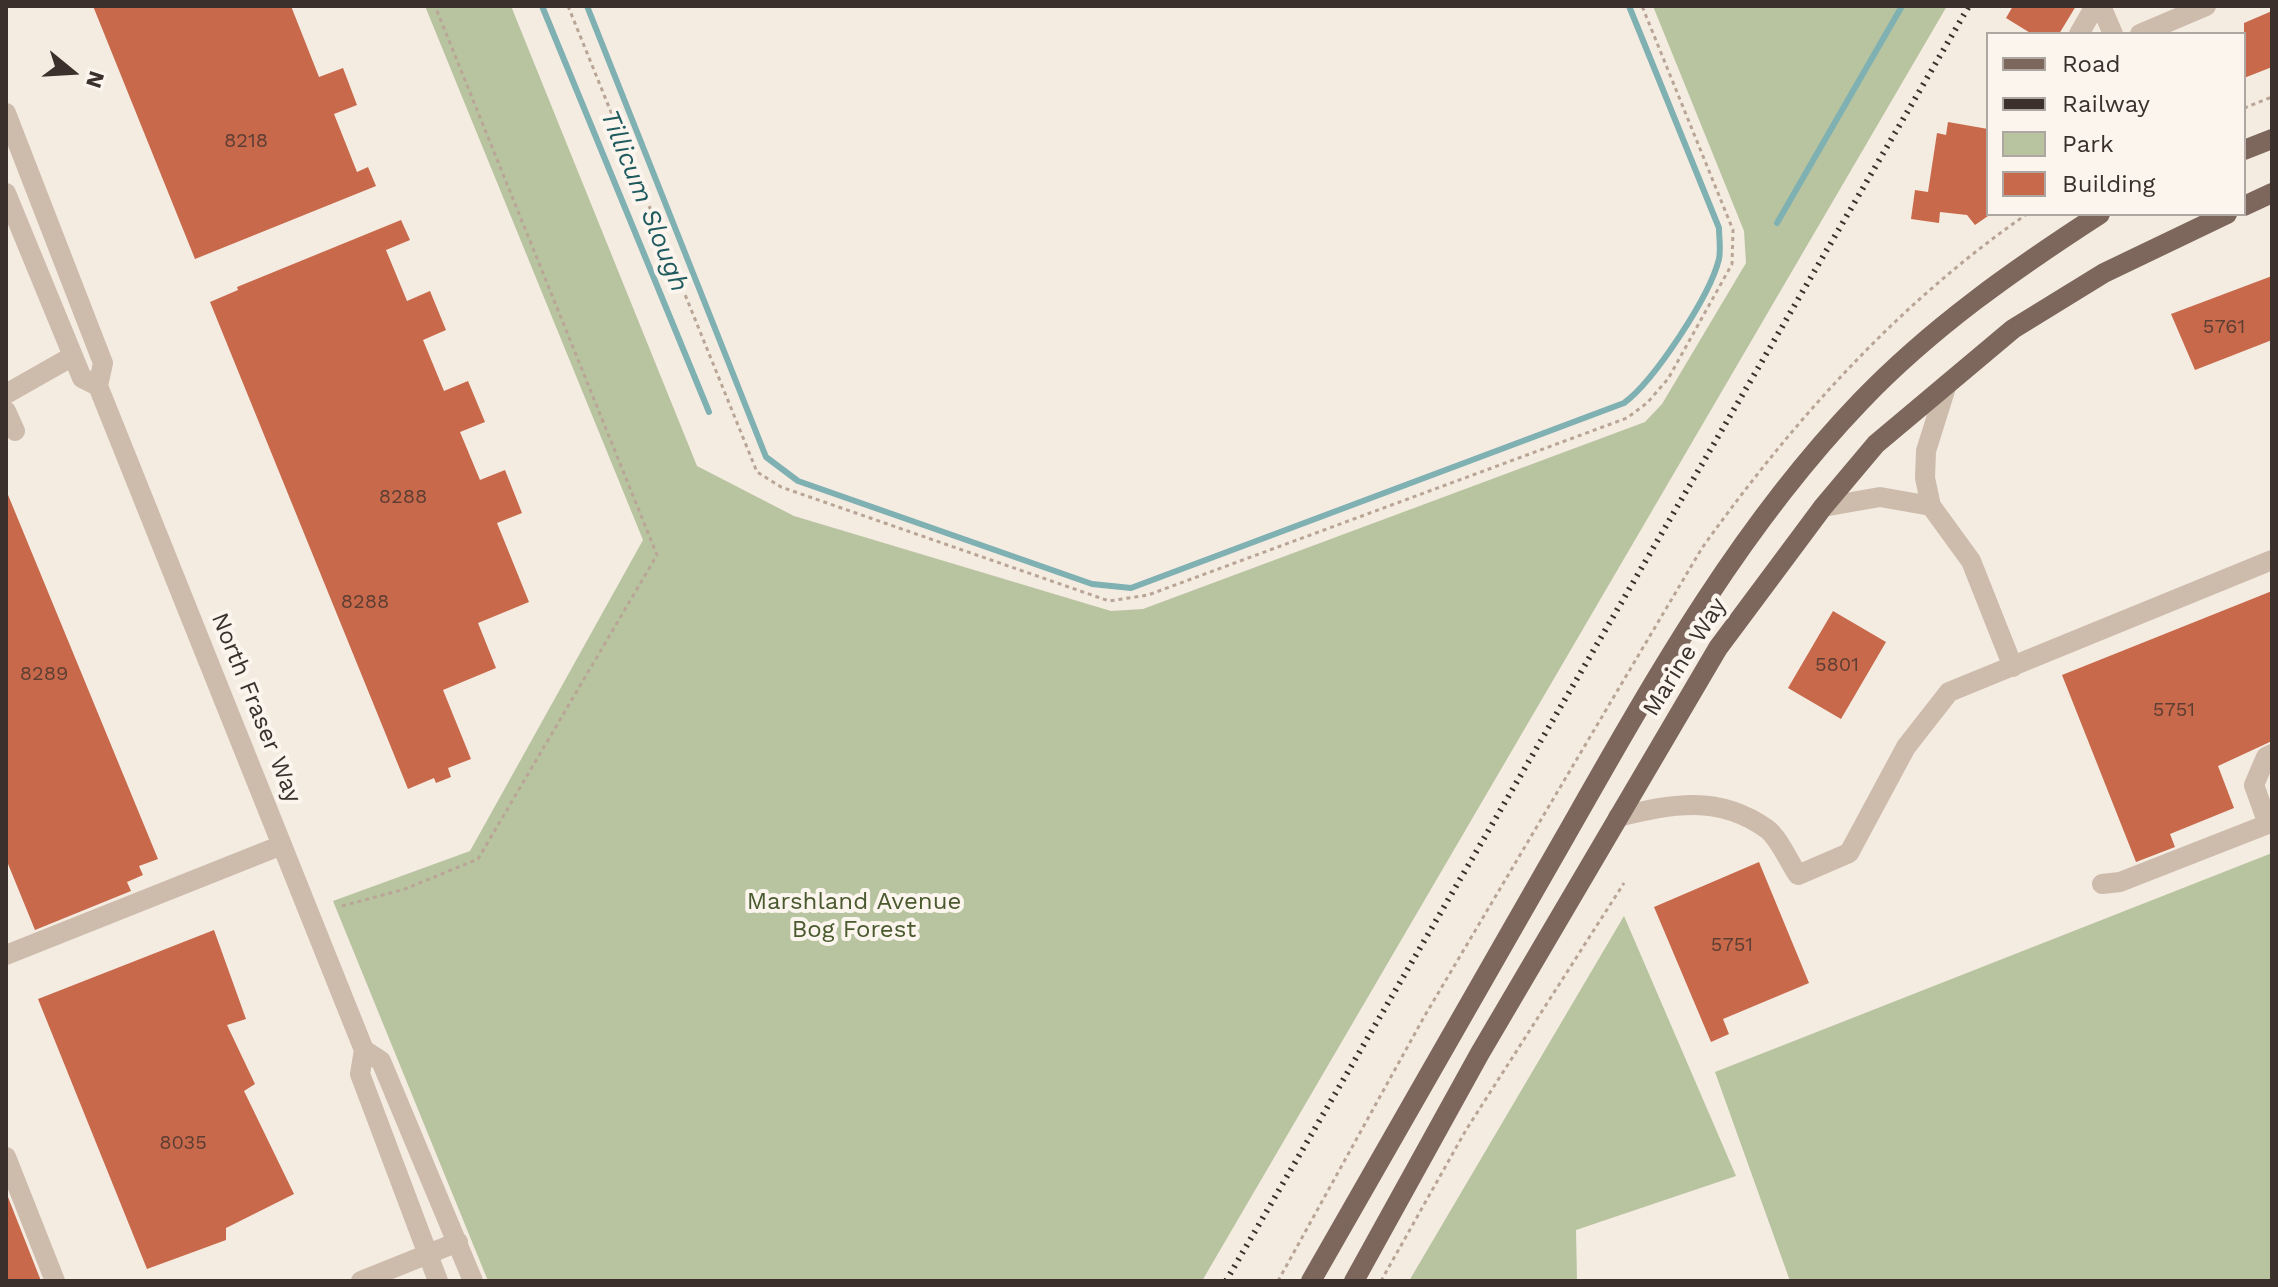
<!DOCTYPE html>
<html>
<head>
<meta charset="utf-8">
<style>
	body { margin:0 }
	#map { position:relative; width:2278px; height:1287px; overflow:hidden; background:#f4ebe1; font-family:"Work Sans",sans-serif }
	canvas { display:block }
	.frame { position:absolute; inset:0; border:8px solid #3b302b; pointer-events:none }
	.legend { position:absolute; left:1986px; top:32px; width:260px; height:184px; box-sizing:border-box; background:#fbf5ee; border:2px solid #aea6a0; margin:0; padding:10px 14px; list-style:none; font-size:24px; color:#3b302b }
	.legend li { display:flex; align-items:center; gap:16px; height:40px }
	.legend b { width:40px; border:2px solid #aea6a0 }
	.north { position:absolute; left:32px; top:32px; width:80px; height:80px; -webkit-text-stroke:6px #fbf5ee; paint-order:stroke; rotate:108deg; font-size:22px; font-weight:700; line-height:32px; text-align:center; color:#3b302b }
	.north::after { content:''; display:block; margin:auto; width:28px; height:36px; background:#3b302b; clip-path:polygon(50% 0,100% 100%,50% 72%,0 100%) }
</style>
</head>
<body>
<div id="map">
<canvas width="2278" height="1287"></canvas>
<div class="frame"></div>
<ul class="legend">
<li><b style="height:10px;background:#7d675c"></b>Road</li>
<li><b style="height:10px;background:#3b302b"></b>Railway</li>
<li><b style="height:22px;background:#b8c4a0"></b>Park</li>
<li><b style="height:22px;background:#c8694b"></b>Building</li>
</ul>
<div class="north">N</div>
</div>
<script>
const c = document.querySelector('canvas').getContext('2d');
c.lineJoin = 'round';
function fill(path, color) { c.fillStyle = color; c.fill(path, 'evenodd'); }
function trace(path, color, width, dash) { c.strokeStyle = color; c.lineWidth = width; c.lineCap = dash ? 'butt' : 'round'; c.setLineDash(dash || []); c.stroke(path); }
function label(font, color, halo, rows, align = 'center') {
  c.font = font + ' "Work Sans",sans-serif'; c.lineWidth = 8; c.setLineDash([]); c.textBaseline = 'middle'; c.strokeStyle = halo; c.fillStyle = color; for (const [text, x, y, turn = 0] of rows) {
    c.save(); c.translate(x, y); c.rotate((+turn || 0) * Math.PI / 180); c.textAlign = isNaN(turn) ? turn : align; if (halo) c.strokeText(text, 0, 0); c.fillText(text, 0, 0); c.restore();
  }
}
fill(new Path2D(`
	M 425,6 L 511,6 L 697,466 L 794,516 L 1111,611 L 1143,609 L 1645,422 L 1662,404 L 1746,263 L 1744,231 L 1653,6 L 1947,6 L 1202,1281 L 488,1281 L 333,901 L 470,851 L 643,540 Z
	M 2272,853 L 2272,1281 L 1790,1281 L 1715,1072 Z
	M 1624,916 L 1736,1176 L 1576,1230 L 1577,1281 L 1409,1281 Z`), '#b8c4a0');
trace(new Path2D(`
	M 542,6 L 709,412
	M 587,6 L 766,457 L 798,481 L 1092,584 L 1131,588 L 1624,403 C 1654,381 1710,296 1719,259 C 1721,249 1719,237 1719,228 L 1629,6
	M 1777,223 L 1902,6`), '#7fb0b2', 6);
fill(new Path2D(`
	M 93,6 L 291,6 L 319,77 L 343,68 L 357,105 L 334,114 L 357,172 L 368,167 L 376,186 L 195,259 Z
	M 2013,6 L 2076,6 L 2059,34 L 2032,34 L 2006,18 Z
	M 2272,11 L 2272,67 L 2244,78 L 2244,23 Z
	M 1948,122 L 1988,129 L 1988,216 L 1975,225 L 1967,215 L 1940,212 L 1939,223 L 1911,219 L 1915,190 L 1928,192 L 1937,133 L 1946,135 Z
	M 401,220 L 410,240 L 386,250 L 407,301 L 430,291 L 446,330 L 423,340 L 444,391 L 468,381 L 485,422 L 460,432 L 480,480 L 505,470 L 522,513 L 497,523 L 529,602 L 478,623 L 496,668 L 443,690 L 471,759 L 448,768 L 451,777 L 436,783 L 434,778 L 408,789 L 210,302 L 238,290 L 237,287 Z
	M 2272,276 L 2272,340 L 2195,370 L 2171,314 Z
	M 6,490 L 158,859 L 139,866 L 143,875 L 127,882 L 131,891 L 35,930 L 6,859 Z
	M 2272,591 L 2272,741 L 2218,766 L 2234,808 L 2170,834 L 2175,847 L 2136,862 L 2062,675 Z
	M 1833,611 L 1886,642 L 1841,719 L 1788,688 Z
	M 1759,862 L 1809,983 L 1723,1019 L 1729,1034 L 1711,1042 L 1654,907 Z
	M 214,930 L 246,1019 L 227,1025 L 255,1084 L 244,1091 L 294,1194 L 226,1228 L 226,1240 L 147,1269 L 38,999 Z
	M 6,1192 L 41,1281 L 6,1281 Z`), '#c8694b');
trace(new Path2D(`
	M 568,6 L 757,472 L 781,487 L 1109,601 L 1148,595 L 1627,418 L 1647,403 L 1668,379 L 1732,264 L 1733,230 L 1642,6
	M 2244,108 L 2272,97
	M 342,906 L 405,889 L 478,859 L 657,555 L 435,6
	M 1278,1281 L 1424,1017 L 1702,548 C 1793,421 1898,303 2027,214
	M 1381,1281 L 1466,1130 L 1624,883`), '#b9a596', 3, [4, 4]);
trace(new Path2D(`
	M 2101,6 L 2113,34
	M 2079,34 L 2095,6
	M 2140,34 L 2206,6
	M 6,113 L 103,363 L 98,386 L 364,1050 L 360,1074 L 438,1281
	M 6,193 L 82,378 L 98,386
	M 1947,384 L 1926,451 L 1925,478 L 1931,506 L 1971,561 L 2013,667
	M 6,394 L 73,356
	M 6,411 L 15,431
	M 1823,507 L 1880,497 L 1931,506
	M 1618,817 C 1672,804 1718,794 1767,829 C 1779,838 1789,862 1798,875 L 1849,853 L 1906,747 L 1949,692 L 2272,560
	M 2102,884 L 2120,882 L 2268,824 L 2254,785 L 2266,757 L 2272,754
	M 6,955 L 282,845
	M 364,1050 L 381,1061 L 473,1281
	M 6,1157 L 55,1281
	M 361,1281 L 458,1242`), '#cdbbac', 20);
trace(new Path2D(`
	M 2244,150 L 2272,139
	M 2244,206 L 2272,193
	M 1311,1281 C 1396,1132 1481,984 1566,835 C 1653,682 1738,529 1861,401 C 1932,327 2015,269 2100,214
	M 1354,1281 L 1480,1053 L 1718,648 L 1823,507 L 1876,444 L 2013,329 L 2104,273 L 2227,214`), '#7d675c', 20);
trace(new Path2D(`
	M 1226,1281 L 1969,6`), '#3b302b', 6, [2, 6]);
label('20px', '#5e3e33', null, [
	["8218",246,141],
	["5761",2224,327],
	["8288",403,497],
	["8288",365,602],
	["5801",1837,665],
	["8289",44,674],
	["5751",2174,710],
	["5751",1732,945],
	["8035",183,1143]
]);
label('24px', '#3b302b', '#fbf5ee', [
	["Marine Way",1685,657,-58],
	["North Fraser Way",256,708,68]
]);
label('24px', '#4a5a2e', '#fbf5ee', [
	["Marshland Avenue",854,902],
	["Bog Forest",854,930]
]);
label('italic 26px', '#1f5a5e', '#fbf5ee', [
	["Tillicum Slough",644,201,68]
]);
</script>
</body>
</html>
